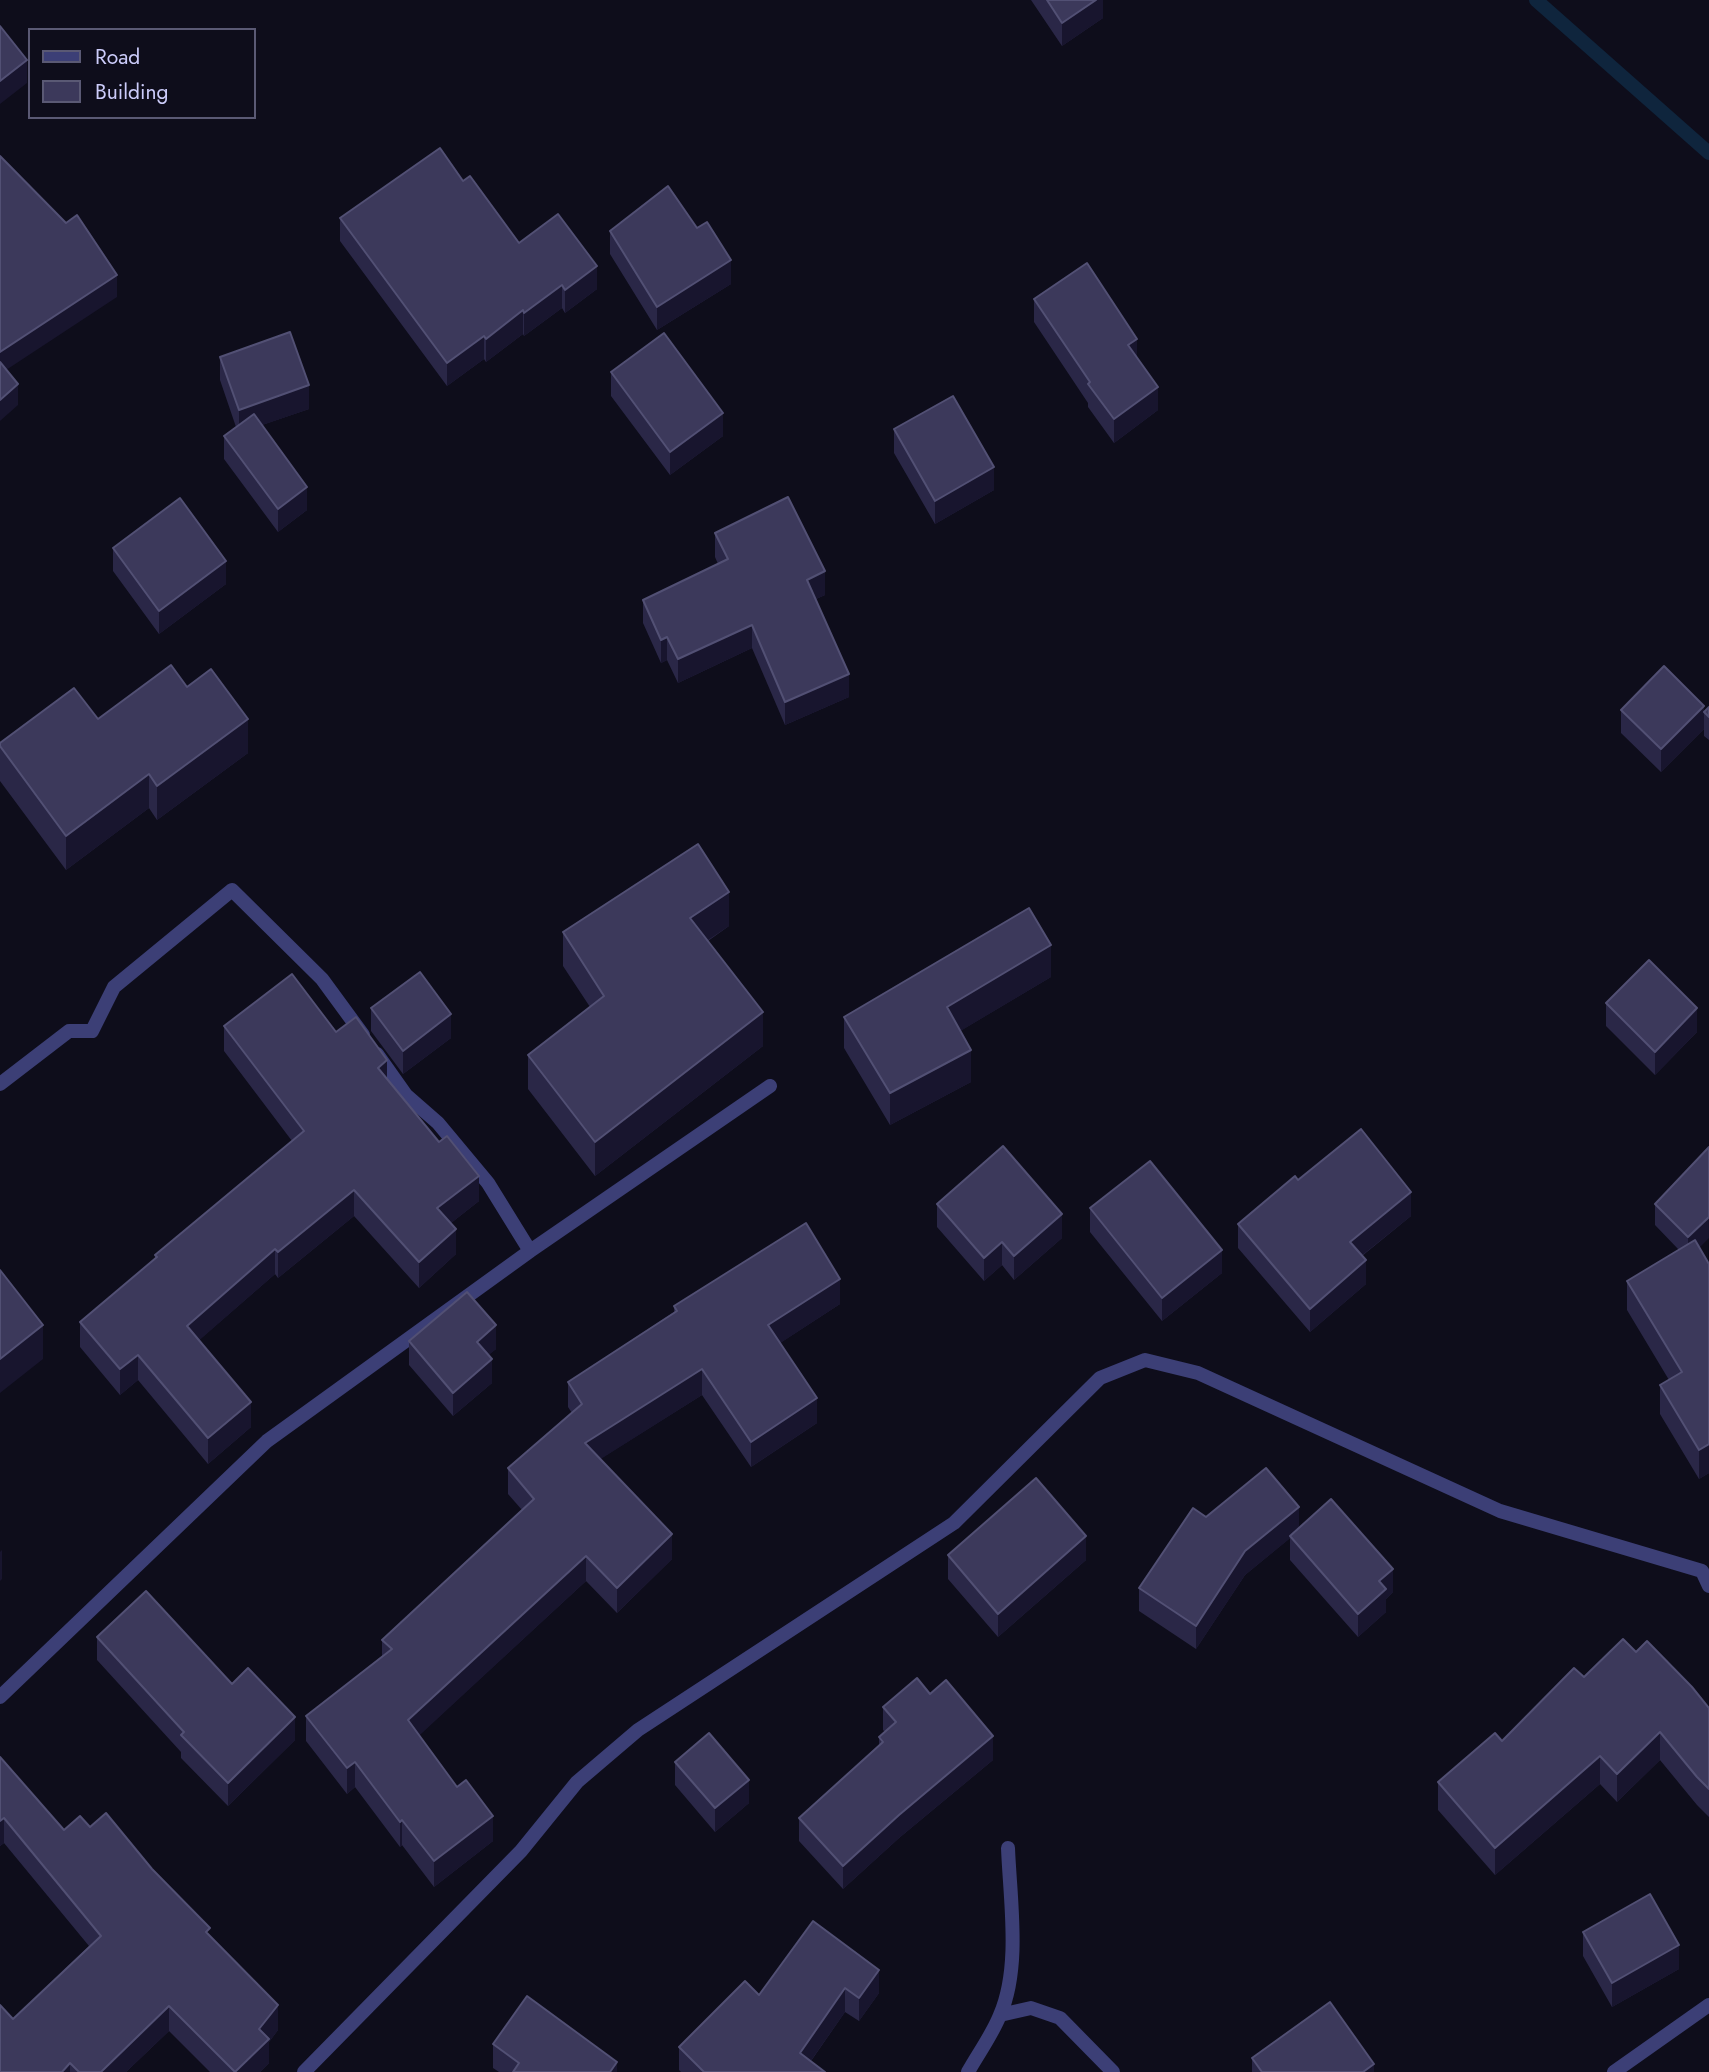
<!DOCTYPE html>
<html>
<head>
<meta charset="utf-8">
<style>
	body { margin:0 }
	#map { position:relative; width:1709px; height:2072px; overflow:hidden; background:#0e0d1b; font-family:Jost,sans-serif }
	canvas { display:block }
	.legend { position:absolute; left:28px; top:28px; width:228px; height:91px; box-sizing:border-box; background:#0e0d1b; border:2px solid #5a5974; margin:0; padding:9px 12px; list-style:none; font-size:21px; color:#ccccfa }
	.legend li { display:flex; align-items:center; gap:14px; height:35px }
	.legend b { width:35px; border:2px solid #5a5974 }
</style>
</head>
<body>
<div id="map">
<canvas width="1709" height="2072"></canvas>
<ul class="legend">
<li><b style="height:9px;background:#3c3f76"></b>Road</li>
<li><b style="height:19px;background:#3c395b"></b>Building</li>
</ul>
</div>
<script>
const c = document.querySelector('canvas').getContext('2d');
c.lineJoin = 'round';
function trace(path, color, width, dash) { c.strokeStyle = color; c.lineWidth = width; c.lineCap = dash ? 'butt' : 'round'; c.setLineDash(dash || []); c.stroke(path); }
function fill(path, color) { c.fillStyle = color; c.fill(path, 'evenodd'); }
trace(new Path2D(`
	M 1536,0 L 1709,153`), '#0f253d', 14);
trace(new Path2D(`
	M 377,1054 L 406,1095 L 438,1123 L 488,1183 L 530,1251
	M 0,1084 L 69,1031 L 92,1031 L 114,987 L 232,890 L 322,979 L 363,1035
	M 0,1697 L 267,1441 L 530,1251 L 770,1086
	M 1000,2015 L 1031,2008 L 1060,2018 L 1113,2072
	M 304,2072 L 521,1851 L 577,1782 L 638,1730 L 954,1523 L 1100,1378 L 1145,1360 L 1198,1373 L 1500,1511 L 1702,1571 L 1709,1586
	M 968,2072 C 978,2054 992,2035 1000,2015 C 1021,1967 1010,1900 1008,1848
	M 1614,2072 L 1709,2005`), '#3c3f76', 14);
fill(new Path2D(`
	M 1031,0 L 1103,0 L 1103,18 L 1062,46 Z
	M 463,181 L 519,243 L 597,289 L 565,313 L 562,308 L 524,336 L 523,334 L 486,362 L 484,359 L 447,386 L 340,241 L 340,218 Z
	M 610,231 L 731,284 L 657,330 L 610,254 Z
	M 1034,299 L 1137,358 L 1158,410 L 1114,443 L 1088,407 L 1088,403 L 1034,322 Z
	M 220,357 L 309,409 L 262,425 L 307,510 L 278,532 L 224,459 L 224,436 L 236,427 L 220,380 Z
	M 611,372 L 723,436 L 670,475 L 611,396 Z
	M 894,429 L 994,490 L 935,524 L 894,453 Z
	M 715,533 L 825,595 L 816,599 L 849,697 L 785,725 L 752,648 L 678,683 L 667,660 L 661,663 L 643,623 L 643,600 L 718,564 L 715,557 Z
	M 113,548 L 226,584 L 159,634 L 113,571 Z
	M 187,687 L 248,753 L 157,820 L 149,808 L 66,870 L 0,781 L 0,743 L 98,719 Z
	M 1709,707 L 1709,740 L 1704,736 L 1704,712 Z
	M 1621,710 L 1704,729 L 1661,772 L 1621,733 Z
	M 729,926 L 708,941 L 763,1046 L 595,1176 L 528,1089 L 528,1055 L 590,1007 L 563,966 L 563,932 Z
	M 1051,977 L 960,1031 L 971,1082 L 890,1125 L 844,1048 L 844,1017 Z
	M 1606,1003 L 1697,1032 L 1655,1075 L 1606,1026 Z
	M 371,1008 L 451,1038 L 403,1074 L 371,1031 Z
	M 224,1026 L 336,1032 L 387,1080 L 479,1201 L 451,1223 L 456,1254 L 419,1288 L 354,1216 L 278,1278 L 275,1274 L 199,1340 L 251,1427 L 208,1464 L 138,1380 L 120,1395 L 80,1347 L 80,1322 L 155,1258 L 155,1255 L 292,1141 L 224,1051 Z
	M 937,1204 L 1062,1238 L 1014,1280 L 1002,1265 L 984,1281 L 937,1227 Z
	M 1655,1204 L 1699,1248 L 1709,1264 L 1709,1473 L 1699,1479 L 1660,1414 L 1660,1385 L 1669,1380 L 1627,1310 L 1627,1281 L 1679,1250 L 1655,1225 Z
	M 1090,1208 L 1222,1273 L 1162,1321 L 1090,1232 Z
	M 1411,1216 L 1362,1256 L 1366,1284 L 1310,1332 L 1238,1248 L 1238,1224 Z
	M 840,1304 L 780,1343 L 817,1423 L 751,1467 L 702,1395 L 600,1459 L 672,1559 L 617,1613 L 586,1581 L 419,1735 L 493,1841 L 434,1887 L 402,1845 L 400,1847 L 355,1787 L 347,1794 L 306,1741 L 306,1716 L 382,1656 L 382,1640 L 522,1510 L 508,1494 L 508,1468 L 572,1413 L 568,1407 L 568,1382 L 674,1312 L 674,1306 Z
	M 409,1341 L 496,1349 L 488,1355 L 492,1383 L 453,1416 L 409,1365 Z
	M 1299,1528 L 1393,1592 L 1386,1599 L 1386,1612 L 1358,1637 L 1290,1560 L 1290,1538 L 1245,1575 L 1196,1649 L 1139,1611 L 1139,1588 Z
	M 948,1555 L 1086,1560 L 998,1637 L 948,1579 Z
	M 97,1637 L 232,1684 L 295,1740 L 228,1806 L 181,1758 L 181,1752 L 97,1660 Z
	M 1636,1652 L 1709,1708 L 1709,1817 L 1697,1805 L 1660,1760 L 1617,1802 L 1600,1784 L 1495,1875 L 1438,1810 L 1438,1782 L 1502,1741 L 1584,1677 Z
	M 930,1694 L 993,1760 L 899,1838 L 843,1889 L 799,1841 L 799,1818 L 879,1745 L 879,1737 L 885,1732 L 883,1730 L 883,1707 Z
	M 0,1757 L 64,1830 L 90,1827 L 152,1869 L 210,1936 L 278,2030 L 269,2042 L 269,2063 L 260,2072 L 210,2072 L 169,2031 L 126,2072 L 0,2072 L 13,2019 L 89,1946 L 4,1843 L 0,1846 Z
	M 675,1762 L 749,1803 L 715,1832 L 675,1785 Z
	M 813,1921 L 879,1993 L 859,2021 L 845,2012 L 811,2061 L 825,2072 L 681,2072 L 679,2070 L 679,2047 L 759,1995 Z
	M 1583,1932 L 1679,1969 L 1612,2007 L 1583,1956 Z
	M 493,2044 L 617,2072 L 499,2072 L 493,2068 Z
	M 1252,2058 L 1374,2072 L 1252,2072 Z`), '#2a2747');
fill(new Path2D(`
	M 1096,0 L 1103,0 L 1103,18 L 1062,46 L 1062,23 Z
	M 27,60 L 27,83 L 0,104 L 0,81 Z
	M 731,260 L 731,284 L 657,330 L 657,307 Z
	M 597,266 L 597,289 L 565,313 L 565,290 Z
	M 117,275 L 117,297 L 0,374 L 0,352 Z
	M 562,285 L 562,308 L 524,336 L 524,313 Z
	M 523,310 L 523,334 L 486,362 L 486,339 Z
	M 484,336 L 484,359 L 447,386 L 447,363 Z
	M 1137,339 L 1137,362 L 1128,345 Z
	M 18,384 L 18,405 L 0,421 L 0,400 Z
	M 309,385 L 309,409 L 239,433 L 239,410 Z
	M 1158,387 L 1158,410 L 1114,443 L 1114,419 Z
	M 723,413 L 723,436 L 670,475 L 670,452 Z
	M 994,467 L 994,490 L 935,524 L 935,501 Z
	M 307,487 L 307,510 L 278,532 L 278,509 Z
	M 226,561 L 226,584 L 159,634 L 159,611 Z
	M 825,571 L 825,595 L 807,603 L 807,580 Z
	M 752,625 L 752,648 L 678,683 L 678,659 Z
	M 667,637 L 667,660 L 661,663 L 661,640 Z
	M 849,674 L 849,697 L 785,725 L 785,702 Z
	M 1704,706 L 1704,729 L 1661,772 L 1661,749 Z
	M 248,719 L 248,753 L 157,820 L 157,786 Z
	M 149,774 L 149,808 L 66,870 L 66,836 Z
	M 729,892 L 729,926 L 690,952 L 690,918 Z
	M 1051,945 L 1051,977 L 947,1039 L 947,1007 Z
	M 1697,1008 L 1697,1032 L 1655,1075 L 1655,1052 Z
	M 763,1012 L 763,1046 L 595,1176 L 595,1142 Z
	M 451,1014 L 451,1038 L 403,1074 L 403,1051 Z
	M 971,1050 L 971,1082 L 890,1125 L 890,1093 Z
	M 387,1060 L 387,1086 L 378,1068 Z
	M 479,1176 L 479,1201 L 437,1234 L 437,1208 Z
	M 354,1190 L 354,1216 L 278,1278 L 278,1252 Z
	M 1411,1192 L 1411,1216 L 1350,1265 L 1350,1242 Z
	M 1062,1214 L 1062,1238 L 1014,1280 L 1014,1256 Z
	M 1709,1217 L 1709,1238 L 1688,1259 L 1688,1237 Z
	M 456,1229 L 456,1254 L 419,1288 L 419,1262 Z
	M 1002,1242 L 1002,1265 L 984,1281 L 984,1258 Z
	M 275,1249 L 275,1274 L 187,1351 L 187,1326 Z
	M 1222,1250 L 1222,1273 L 1162,1321 L 1162,1298 Z
	M 1366,1260 L 1366,1284 L 1310,1332 L 1310,1309 Z
	M 840,1279 L 840,1304 L 768,1351 L 768,1325 Z
	M 43,1325 L 43,1359 L 0,1393 L 0,1359 Z
	M 496,1325 L 496,1349 L 477,1365 L 477,1342 Z
	M 138,1355 L 138,1380 L 120,1395 L 120,1369 Z
	M 492,1359 L 492,1383 L 453,1416 L 453,1393 Z
	M 702,1369 L 702,1395 L 585,1469 L 585,1443 Z
	M 817,1398 L 817,1423 L 751,1467 L 751,1442 Z
	M 251,1402 L 251,1427 L 208,1464 L 208,1438 Z
	M 1709,1444 L 1709,1473 L 1699,1479 L 1699,1450 Z
	M 1299,1507 L 1299,1531 L 1245,1575 L 1196,1649 L 1196,1626 L 1245,1551 Z
	M 672,1534 L 672,1559 L 617,1613 L 617,1588 Z
	M 1086,1536 L 1086,1560 L 998,1637 L 998,1614 Z
	M 2,1550 L 2,1579 L 0,1581 L 0,1552 Z
	M 586,1556 L 586,1581 L 408,1746 L 408,1720 Z
	M 1393,1569 L 1393,1592 L 1386,1599 L 1386,1612 L 1358,1637 L 1358,1614 L 1379,1581 Z
	M 295,1717 L 295,1740 L 228,1806 L 228,1783 Z
	M 1660,1732 L 1660,1760 L 1617,1802 L 1617,1774 Z
	M 993,1736 L 993,1760 L 899,1838 L 843,1889 L 843,1866 L 899,1815 Z
	M 1600,1756 L 1600,1784 L 1495,1875 L 1495,1848 Z
	M 355,1762 L 355,1787 L 347,1794 L 347,1768 Z
	M 749,1780 L 749,1803 L 715,1832 L 715,1808 Z
	M 493,1816 L 493,1841 L 434,1887 L 434,1861 Z
	M 4,1818 L 4,1843 L 0,1846 L 0,1821 Z
	M 402,1820 L 402,1845 L 400,1847 L 400,1822 Z
	M 1679,1945 L 1679,1969 L 1612,2007 L 1612,1983 Z
	M 879,1970 L 879,1993 L 859,2021 L 859,1998 Z
	M 845,1988 L 845,2012 L 803,2072 L 800,2053 Z
	M 278,2005 L 278,2030 L 269,2042 L 269,2063 L 260,2072 L 235,2072 L 259,2029 Z
	M 169,2006 L 169,2031 L 126,2072 L 101,2072 Z
	M 617,2062 L 617,2072 L 610,2072 Z
	M 70,2063 L 70,2072 L 62,2072 Z
	M 1374,2064 L 1374,2072 L 1363,2072 Z`), '#18152e');
const building = new Path2D(`
	M 1047,0 L 1096,0 L 1062,23 Z
	M 0,26 L 27,60 L 0,81 Z
	M 440,148 L 463,181 L 470,176 L 519,243 L 558,214 L 597,266 L 565,290 L 562,285 L 524,313 L 523,310 L 486,339 L 484,336 L 447,363 L 340,218 Z
	M 0,156 L 66,223 L 77,215 L 117,275 L 0,352 Z
	M 668,186 L 697,228 L 707,222 L 731,260 L 657,307 L 610,231 Z
	M 1087,263 L 1137,339 L 1128,345 L 1158,387 L 1114,419 L 1088,384 L 1090,382 L 1034,299 Z
	M 290,332 L 309,385 L 239,410 L 220,357 Z
	M 664,333 L 723,413 L 670,452 L 611,372 Z
	M 0,362 L 18,384 L 0,400 Z
	M 953,396 L 994,467 L 935,501 L 894,429 Z
	M 254,414 L 307,487 L 278,509 L 224,436 Z
	M 788,497 L 825,571 L 807,580 L 849,674 L 785,702 L 752,625 L 678,659 L 667,637 L 661,640 L 643,600 L 728,559 L 715,533 Z
	M 180,498 L 226,561 L 159,611 L 113,548 Z
	M 171,665 L 187,687 L 211,669 L 248,719 L 157,786 L 149,774 L 66,836 L 0,746 L 0,743 L 74,688 L 98,719 Z
	M 1664,666 L 1704,706 L 1661,749 L 1621,710 Z
	M 1709,707 L 1709,717 L 1704,712 Z
	M 698,844 L 729,892 L 690,918 L 763,1012 L 595,1142 L 528,1055 L 604,996 L 563,932 Z
	M 1029,908 L 1051,945 L 947,1007 L 971,1050 L 890,1093 L 844,1017 Z
	M 1649,960 L 1697,1008 L 1655,1052 L 1606,1003 Z
	M 420,972 L 451,1014 L 403,1051 L 371,1008 Z
	M 292,974 L 336,1032 L 356,1017 L 387,1060 L 378,1068 L 439,1142 L 447,1136 L 479,1176 L 437,1208 L 456,1229 L 419,1262 L 354,1190 L 278,1252 L 275,1249 L 187,1326 L 251,1402 L 208,1438 L 138,1355 L 120,1369 L 80,1322 L 157,1257 L 155,1255 L 304,1131 L 224,1026 Z
	M 1361,1129 L 1411,1192 L 1350,1242 L 1366,1260 L 1310,1309 L 1238,1224 L 1295,1176 L 1298,1180 Z
	M 1003,1146 L 1062,1214 L 1014,1256 L 1002,1242 L 984,1258 L 937,1204 Z
	M 1709,1147 L 1709,1217 L 1688,1237 L 1655,1204 Z
	M 1150,1161 L 1222,1250 L 1162,1298 L 1090,1208 Z
	M 806,1223 L 840,1279 L 768,1325 L 817,1398 L 751,1442 L 702,1369 L 585,1443 L 672,1534 L 617,1588 L 586,1556 L 408,1720 L 457,1787 L 466,1780 L 493,1816 L 434,1861 L 402,1820 L 400,1822 L 355,1762 L 347,1768 L 306,1716 L 392,1649 L 382,1640 L 534,1499 L 508,1468 L 582,1404 L 568,1382 L 677,1311 L 674,1306 Z
	M 1695,1240 L 1709,1264 L 1709,1444 L 1699,1450 L 1660,1385 L 1682,1372 L 1627,1281 Z
	M 0,1270 L 43,1325 L 0,1359 Z
	M 467,1292 L 496,1325 L 477,1342 L 492,1359 L 453,1393 L 409,1341 Z
	M 1266,1468 L 1299,1507 L 1245,1551 L 1196,1626 L 1139,1588 L 1193,1508 L 1206,1517 Z
	M 1036,1478 L 1086,1536 L 998,1614 L 948,1555 Z
	M 1331,1499 L 1393,1569 L 1379,1581 L 1386,1589 L 1358,1614 L 1290,1536 Z
	M 146,1591 L 232,1684 L 248,1668 L 295,1717 L 228,1783 L 181,1735 L 184,1732 L 97,1637 Z
	M 1623,1639 L 1636,1652 L 1647,1641 L 1692,1687 L 1709,1708 L 1709,1789 L 1697,1777 L 1660,1732 L 1617,1774 L 1600,1756 L 1495,1848 L 1438,1782 L 1495,1733 L 1502,1741 L 1574,1668 L 1584,1677 Z
	M 917,1678 L 930,1694 L 946,1680 L 993,1736 L 899,1815 L 843,1866 L 799,1818 L 883,1742 L 879,1737 L 896,1722 L 883,1707 Z
	M 709,1733 L 749,1780 L 715,1808 L 675,1762 Z
	M 0,1757 L 64,1830 L 80,1816 L 90,1827 L 106,1813 L 152,1869 L 210,1928 L 206,1932 L 278,2005 L 259,2029 L 269,2039 L 235,2072 L 169,2006 L 101,2072 L 79,2072 L 70,2063 L 62,2072 L 0,2072 L 0,2005 L 13,2019 L 101,1936 L 4,1818 L 0,1821 Z
	M 1650,1894 L 1679,1945 L 1612,1983 L 1583,1932 Z
	M 813,1921 L 879,1970 L 859,1998 L 845,1988 L 800,2053 L 825,2072 L 704,2072 L 679,2047 L 745,1981 L 759,1995 Z
	M 527,1996 L 617,2062 L 610,2072 L 513,2072 L 519,2063 L 493,2044 Z
	M 1330,2002 L 1374,2064 L 1363,2072 L 1262,2072 L 1252,2058 Z`);
fill(building, '#3c395b');
trace(building, '#525074', 2);
</script>
</body>
</html>
